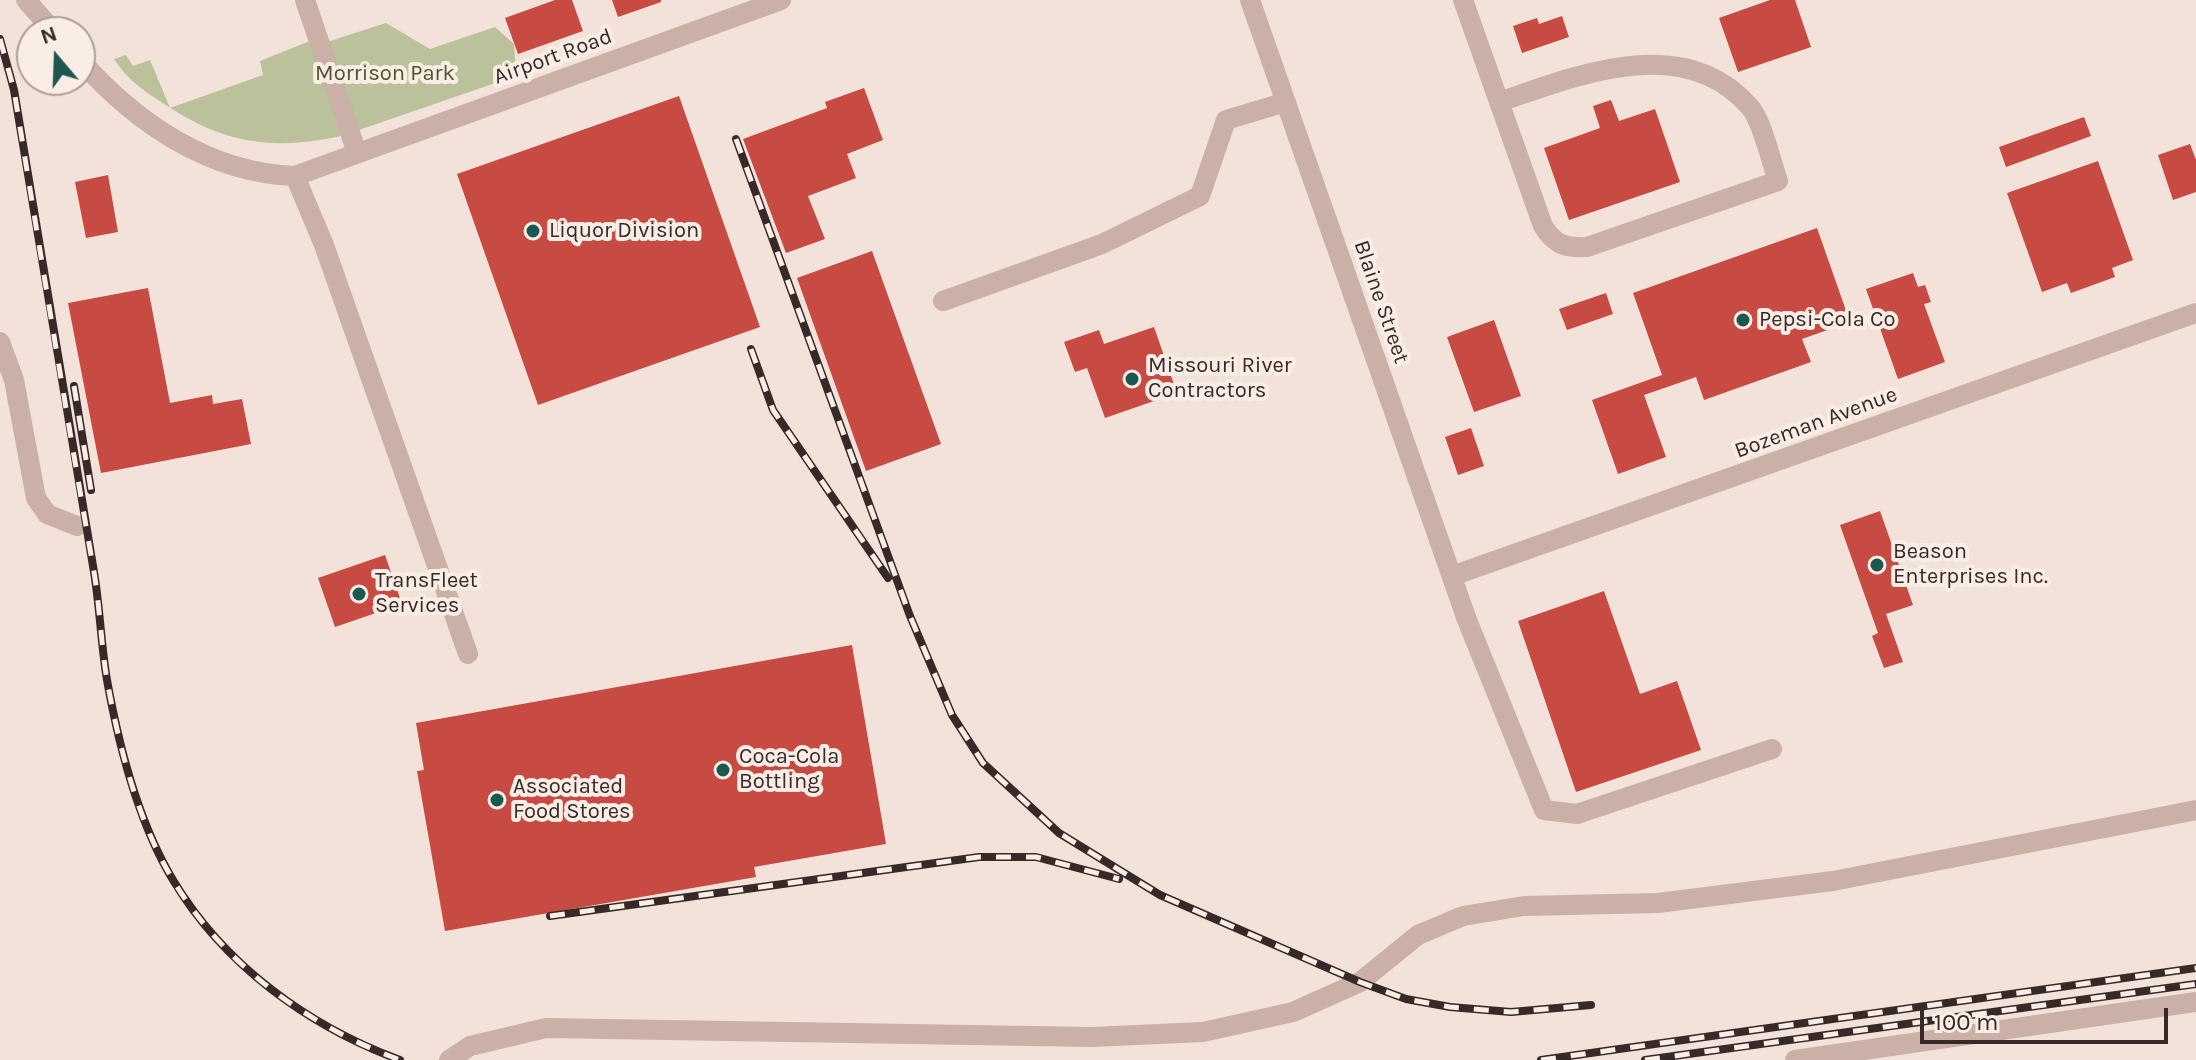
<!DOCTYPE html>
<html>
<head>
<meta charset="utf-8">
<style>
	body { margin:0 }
	#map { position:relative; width:2196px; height:1060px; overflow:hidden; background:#f2e2da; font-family:Karla,sans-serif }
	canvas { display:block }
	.north { position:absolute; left:16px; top:16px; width:80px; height:80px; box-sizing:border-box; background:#f9ede6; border:2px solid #ab9f9a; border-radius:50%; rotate:341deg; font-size:22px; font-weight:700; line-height:32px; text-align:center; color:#362927 }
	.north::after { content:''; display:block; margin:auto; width:28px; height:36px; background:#1c5750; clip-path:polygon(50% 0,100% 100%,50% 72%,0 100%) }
	.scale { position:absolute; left:1920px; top:1008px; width:248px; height:36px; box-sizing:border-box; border:4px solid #362927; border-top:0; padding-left:10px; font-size:24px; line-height:28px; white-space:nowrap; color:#362927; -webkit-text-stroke:6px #f9ede6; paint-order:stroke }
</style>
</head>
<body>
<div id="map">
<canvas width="2196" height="1060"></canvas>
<div class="north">N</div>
<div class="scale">100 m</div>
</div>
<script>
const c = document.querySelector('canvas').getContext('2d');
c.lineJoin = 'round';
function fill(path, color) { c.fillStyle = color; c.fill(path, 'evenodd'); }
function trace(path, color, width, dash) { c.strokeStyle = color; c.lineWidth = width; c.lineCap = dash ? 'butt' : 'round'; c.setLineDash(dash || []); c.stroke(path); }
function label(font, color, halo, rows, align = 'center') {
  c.font = font + ' Karla,sans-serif'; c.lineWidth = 8; c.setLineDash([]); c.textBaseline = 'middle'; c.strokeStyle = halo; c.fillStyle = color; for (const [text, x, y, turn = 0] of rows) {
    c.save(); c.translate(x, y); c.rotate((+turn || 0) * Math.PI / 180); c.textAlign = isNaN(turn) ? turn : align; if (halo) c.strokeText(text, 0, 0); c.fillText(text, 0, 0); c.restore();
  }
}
fill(new Path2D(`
	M 386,23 L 430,49 L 495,27 L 514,44 L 515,61 L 504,80 L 359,130 L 327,42 Z
	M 310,41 L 341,136 C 276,150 227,145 169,107 C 147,93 129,82 114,59 L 126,55 L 133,66 L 150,60 L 170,108 L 263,75 L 260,61 Z`), '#bbc19a');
fill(new Path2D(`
	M 555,0 L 572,0 L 583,31 L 518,54 L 505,18 Z
	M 612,0 L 661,0 L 661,2 L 618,17 Z
	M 1770,0 L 1795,0 L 1811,47 L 1738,72 L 1719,18 Z
	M 1562,16 L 1569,37 L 1522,53 L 1513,26 L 1537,18 L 1539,24 Z
	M 864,88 L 883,140 L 847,154 L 856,178 L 808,196 L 825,239 L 786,253 L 743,139 L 827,108 L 825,102 Z
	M 679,96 L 760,327 L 538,405 L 457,174 Z
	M 1611,100 L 1619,121 L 1655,109 L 1680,182 L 1569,220 L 1544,148 L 1600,128 L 1593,106 Z
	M 2084,117 L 2091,136 L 2006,167 L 1999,147 Z
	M 2190,144 L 2196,160 L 2196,192 L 2173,200 L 2158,155 Z
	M 2098,161 L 2133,260 L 2112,268 L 2115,277 L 2071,293 L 2067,283 L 2042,292 L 2007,193 Z
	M 108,175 L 118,232 L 86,238 L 75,182 Z
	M 1817,228 L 1850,322 L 1802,339 L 1811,362 L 1704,400 L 1696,377 L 1644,395 L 1666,457 L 1618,474 L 1592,400 L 1662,375 L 1633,293 Z
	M 872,251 L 941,444 L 866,471 L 797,278 Z
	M 1913,273 L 1918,287 L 1925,285 L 1931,302 L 1924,304 L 1945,362 L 1898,379 L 1866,289 Z
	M 148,288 L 170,403 L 212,395 L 213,404 L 242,399 L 251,444 L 101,473 L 68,303 Z
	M 1606,293 L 1613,314 L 1567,330 L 1559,309 Z
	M 1494,320 L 1521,396 L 1474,412 L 1447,337 Z
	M 1154,327 L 1177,393 L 1105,418 L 1087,368 L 1075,372 L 1064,342 L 1099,330 L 1104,344 Z
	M 1471,428 L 1484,466 L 1458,475 L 1445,437 Z
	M 1880,511 L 1913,605 L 1886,614 L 1903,662 L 1884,668 L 1872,636 L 1878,633 L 1840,525 Z
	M 385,555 L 402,604 L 335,627 L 318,578 Z
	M 1604,591 L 1640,694 L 1677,681 L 1701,750 L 1576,792 L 1518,621 Z
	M 852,645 L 886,844 L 754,867 L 756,877 L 445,931 L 417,771 L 424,770 L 416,723 Z`), '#c74a43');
trace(new Path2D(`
	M 26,0 L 54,32
	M 305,0 L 357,153
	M 1250,0 L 1467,620 L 1544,810 L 1577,814 L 1772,749
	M 1463,0 L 1543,226 C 1555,245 1565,248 1587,247 L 1778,181 C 1771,162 1762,119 1749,106 C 1683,31 1576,76 1499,102
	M 80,60 C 136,123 209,173 295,176 L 781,0
	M 295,176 L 324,245 L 468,654
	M 943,301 L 1102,244 L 1200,196 L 1226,120 L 1286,102
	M 0,342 L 14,380 L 36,498 L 47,514 L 77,526
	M 1452,576 L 2196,313
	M 449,1060 L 470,1046 L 546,1028 L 1092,1037 L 1203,1032 L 1293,1012 L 1360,982 L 1418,935 L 1463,916 L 1524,906 L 1658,903 L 1833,881 L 2196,810
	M 1795,1060 L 2196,1002`), '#cab0a6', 20);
const rail = new Path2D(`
	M 0,39 L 14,90 C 40,251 66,412 94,572 C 100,608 101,645 107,680 C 119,747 138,822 173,880 C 224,965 308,1026 400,1060
	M 736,139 L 910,616 L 952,715 L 983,763 L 1059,833 L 1160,895 L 1360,982 L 1406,999 L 1450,1007 L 1511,1012 L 1591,1005
	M 751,349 L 773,410 L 888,578
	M 74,386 L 91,490
	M 550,916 L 979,857 L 1036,857 L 1119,879
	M 1541,1060 L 2196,968
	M 1645,1060 L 2196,984`);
trace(rail, '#362927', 8);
trace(rail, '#f9ede6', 5, [15]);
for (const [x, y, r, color] of [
	[533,231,8,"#1c5750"],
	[1743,320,8,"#1c5750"],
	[1132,379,8,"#1c5750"],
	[1877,565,8,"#1c5750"],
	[359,594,8,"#1c5750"],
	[723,770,8,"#1c5750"],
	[497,800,8,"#1c5750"]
]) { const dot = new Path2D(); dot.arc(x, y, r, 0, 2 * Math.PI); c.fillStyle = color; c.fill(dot); trace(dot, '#f9ede6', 3); }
label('22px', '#362927', '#f9ede6', [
	["Airport Road",553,57,-20],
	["Blaine Street",1381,302,71],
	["Bozeman Avenue",1816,423,-20]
]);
label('22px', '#4d542a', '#f9ede6', [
	["Morrison Park",385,74]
]);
label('22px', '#362927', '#f9ede6', [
	["Liquor Division",549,231],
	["Pepsi-Cola Co",1759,320],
	["Missouri River",1148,366],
	["Contractors",1148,391],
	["Beason",1893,552],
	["Enterprises Inc.",1893,577],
	["TransFleet",375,581],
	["Services",375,606],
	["Coca-Cola",739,757],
	["Bottling",739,782],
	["Associated",513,787],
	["Food Stores",513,812]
], 'left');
</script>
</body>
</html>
